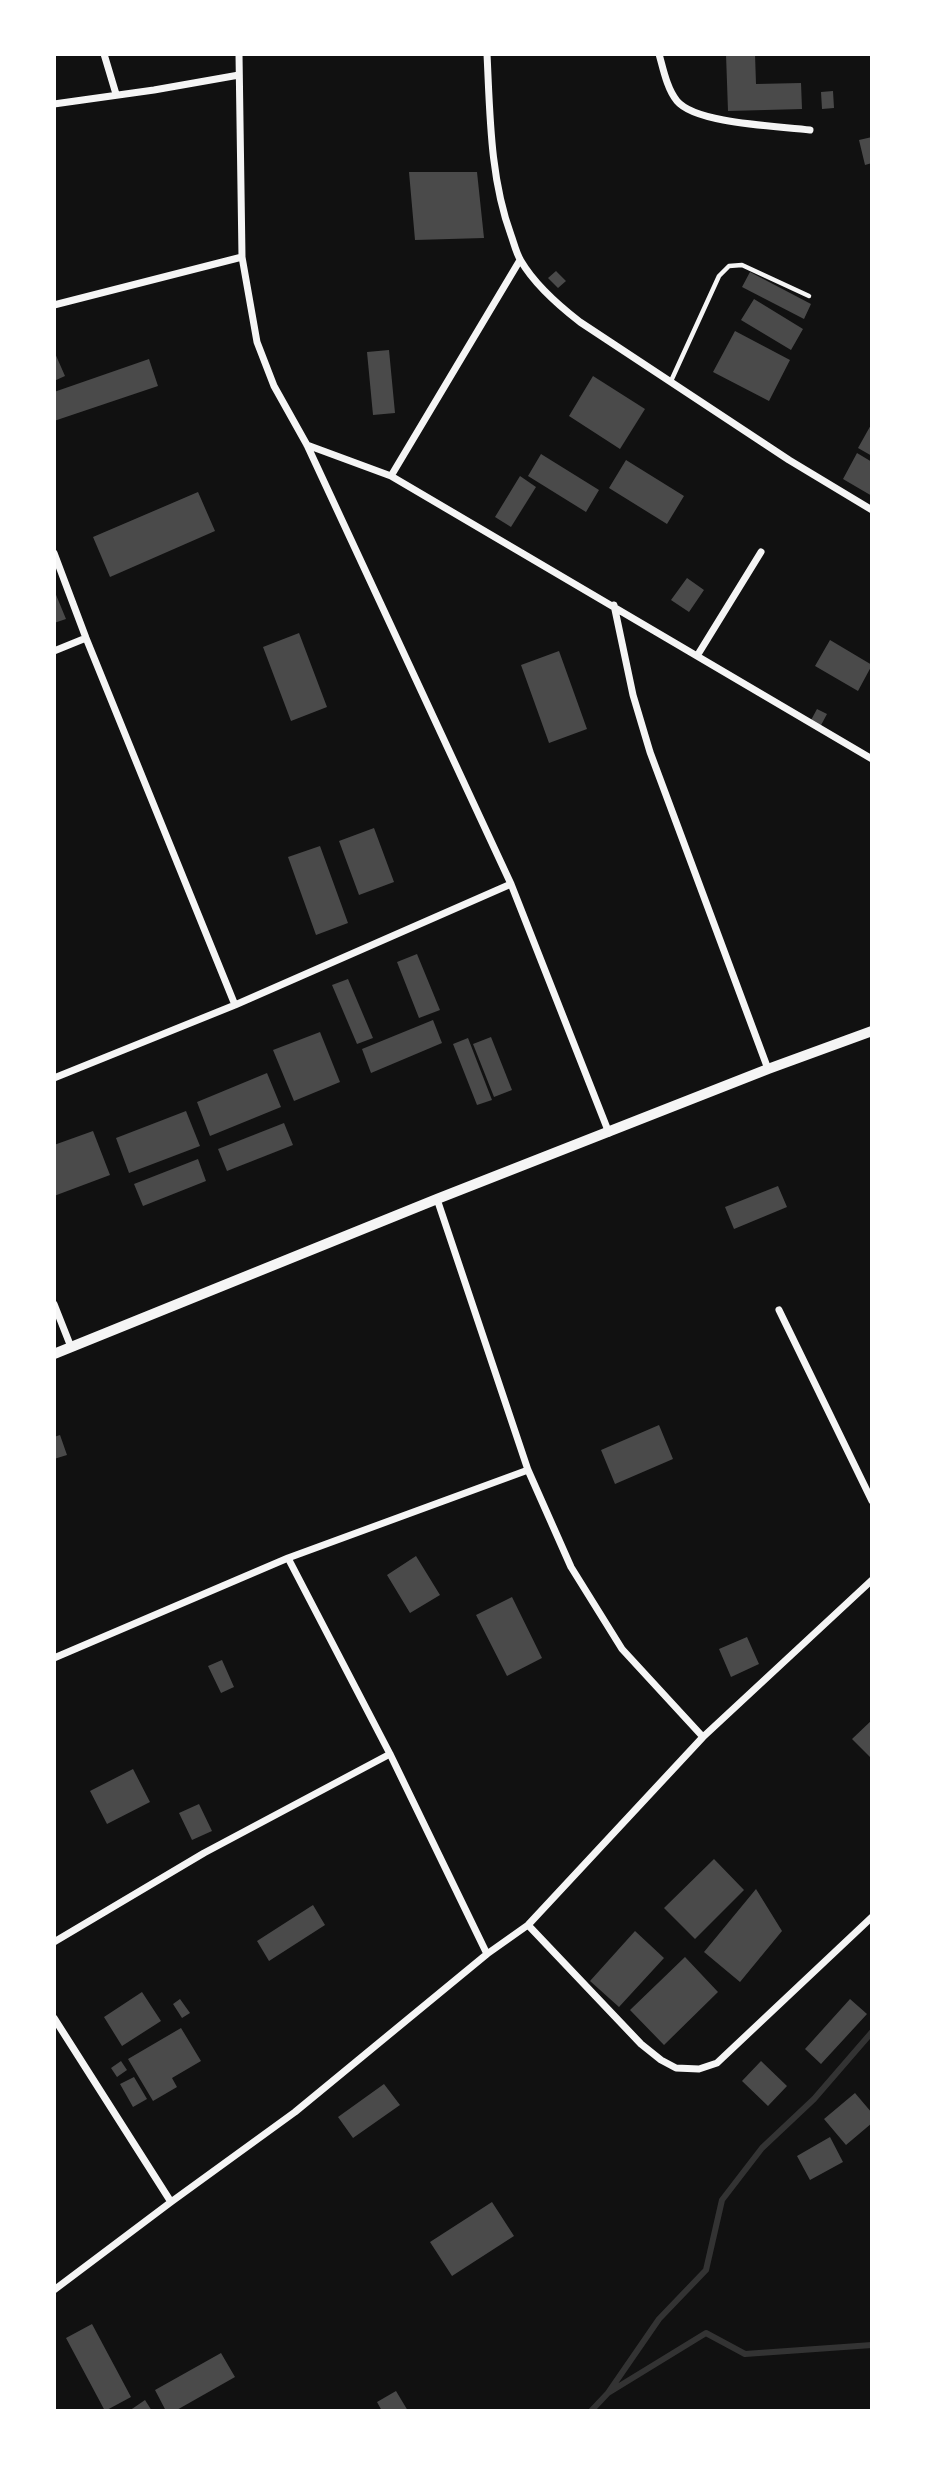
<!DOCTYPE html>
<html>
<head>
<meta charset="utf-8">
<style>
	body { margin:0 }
	#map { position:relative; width:926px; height:2465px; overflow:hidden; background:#111; font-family:"PT Sans Narrow",sans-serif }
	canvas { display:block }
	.frame { position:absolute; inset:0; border:56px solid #fff; pointer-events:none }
</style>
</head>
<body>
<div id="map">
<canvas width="926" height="2465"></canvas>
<div class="frame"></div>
</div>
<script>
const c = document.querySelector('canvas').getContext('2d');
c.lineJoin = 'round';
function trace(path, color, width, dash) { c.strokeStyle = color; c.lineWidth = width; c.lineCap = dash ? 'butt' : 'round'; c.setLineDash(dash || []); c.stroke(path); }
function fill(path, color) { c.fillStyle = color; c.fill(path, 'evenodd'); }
trace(new Path2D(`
	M 608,2393 L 659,2319 L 706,2270 L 722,2200 L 762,2148 L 814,2099 L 872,2032
	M 591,2411 L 608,2393 L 706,2333 L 745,2354 L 872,2345`), '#333', 6);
fill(new Path2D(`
	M 726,54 L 755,54 L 756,84 L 801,83 L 802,109 L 728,111 Z
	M 833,91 L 834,108 L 822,109 L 821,92 Z
	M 872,137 L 872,163 L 865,165 L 859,140 Z
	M 409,172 L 477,172 L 484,238 L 415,240 Z
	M 556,271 L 566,281 L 558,288 L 548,278 Z
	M 750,272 L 811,304 L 804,319 L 742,287 Z
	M 754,299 L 803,329 L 791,350 L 741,320 Z
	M 735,331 L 790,360 L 769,401 L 713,372 Z
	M 389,350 L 395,413 L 373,415 L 367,352 Z
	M 54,351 L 65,376 L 54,381 Z
	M 149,359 L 158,386 L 54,421 L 54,392 Z
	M 593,376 L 645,409 L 620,449 L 569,416 Z
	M 872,423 L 872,456 L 858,448 Z
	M 857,453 L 872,462 L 872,496 L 843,479 Z
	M 541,454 L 599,490 L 586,512 L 528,476 Z
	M 626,460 L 684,496 L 667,524 L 609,488 Z
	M 520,476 L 536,487 L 511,527 L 495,517 Z
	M 198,492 L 215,531 L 110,577 L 93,537 Z
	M 687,578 L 704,590 L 689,612 L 671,600 Z
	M 54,590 L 66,619 L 54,623 Z
	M 299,633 L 327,707 L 291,721 L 263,647 Z
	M 830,640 L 872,665 L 858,691 L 815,666 Z
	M 559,651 L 587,729 L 549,743 L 521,665 Z
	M 817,709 L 827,714 L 820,727 L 810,722 Z
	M 374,828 L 394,882 L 359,895 L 339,841 Z
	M 320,846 L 348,923 L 316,935 L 288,857 Z
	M 417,954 L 440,1010 L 419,1018 L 397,962 Z
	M 348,979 L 373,1038 L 357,1044 L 332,985 Z
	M 433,1020 L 442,1043 L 371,1073 L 362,1049 Z
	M 320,1032 L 340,1082 L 294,1101 L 273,1050 Z
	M 491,1037 L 512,1090 L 494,1097 L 473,1044 Z
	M 468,1038 L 492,1100 L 477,1105 L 453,1044 Z
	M 267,1073 L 281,1107 L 210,1136 L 197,1102 Z
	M 186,1111 L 200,1146 L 129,1173 L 116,1138 Z
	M 284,1123 L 293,1145 L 227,1171 L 218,1149 Z
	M 93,1131 L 110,1175 L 54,1196 L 54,1145 Z
	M 198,1159 L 206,1181 L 143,1206 L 134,1184 Z
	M 778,1186 L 787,1207 L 734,1229 L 725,1207 Z
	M 659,1425 L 673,1459 L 615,1484 L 601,1450 Z
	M 60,1435 L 67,1455 L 54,1459 L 54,1437 Z
	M 416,1556 L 440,1595 L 410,1613 L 387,1575 Z
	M 512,1597 L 542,1658 L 507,1676 L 476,1615 Z
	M 747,1637 L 759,1664 L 731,1677 L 719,1649 Z
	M 222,1660 L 234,1687 L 221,1693 L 208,1666 Z
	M 872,1720 L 872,1759 L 852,1739 Z
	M 133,1769 L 150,1802 L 107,1824 L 90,1791 Z
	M 199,1804 L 212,1831 L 192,1840 L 179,1813 Z
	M 714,1859 L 744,1890 L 695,1939 L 664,1908 Z
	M 756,1889 L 782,1931 L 740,1982 L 704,1952 Z
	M 313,1905 L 325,1925 L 269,1961 L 257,1941 Z
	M 635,1931 L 664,1958 L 619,2007 L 590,1981 Z
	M 685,1957 L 718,1992 L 664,2045 L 630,2010 Z
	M 142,1992 L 161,2021 L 122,2046 L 104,2017 Z
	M 180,1999 L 190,2013 L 182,2018 L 173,2004 Z
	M 850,1999 L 867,2014 L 821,2064 L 805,2049 Z
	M 181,2028 L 201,2061 L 172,2078 L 177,2087 L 153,2101 L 128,2059 Z
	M 121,2061 L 127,2070 L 117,2077 L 111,2068 Z
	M 761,2061 L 787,2086 L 768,2106 L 742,2081 Z
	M 134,2077 L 147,2099 L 133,2107 L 120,2084 Z
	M 384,2084 L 400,2105 L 353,2138 L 338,2117 Z
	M 855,2093 L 872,2113 L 872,2123 L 846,2145 L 824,2119 Z
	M 830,2137 L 843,2162 L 810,2180 L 797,2156 Z
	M 492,2202 L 514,2236 L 452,2276 L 430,2242 Z
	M 92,2324 L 131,2397 L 105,2411 L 66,2338 Z
	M 221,2353 L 235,2377 L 175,2411 L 166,2411 L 155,2390 Z
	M 396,2391 L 408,2411 L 382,2411 L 377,2402 Z
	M 145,2400 L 152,2411 L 129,2411 Z`), '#4a4a4a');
trace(new Path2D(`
	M 671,381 L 719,276 L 729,266 L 742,265 L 809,296`), '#f5f5f5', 4.5);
trace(new Path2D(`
	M 104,54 L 116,94
	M 239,54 L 242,257 L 257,342 L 274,386 L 307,445 L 511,884 L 609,1133
	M 487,54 C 490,114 490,178 511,235 C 514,243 516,253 521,261 C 535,285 558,305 580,322 L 789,460 L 872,510
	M 659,54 C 663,68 667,89 677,101 C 696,124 779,126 810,130
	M 54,104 L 154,90 L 239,75
	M 54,305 L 242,257
	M 307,445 L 391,476 L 872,759
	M 391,476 L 520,260
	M 54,553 L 86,638 L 235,1005
	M 614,605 L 633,695 L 650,752 L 768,1069
	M 54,651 L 86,638
	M 697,656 L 761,552
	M 54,1078 L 235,1005 L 511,884
	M 437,1199 L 528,1470 L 571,1567 L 622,1649 L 703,1737
	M 54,1304 L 71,1347
	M 779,1310 L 872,1501
	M 288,1558 L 390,1754 L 487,1954
	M 54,1658 L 288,1558 L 528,1470
	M 528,1925 L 641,2044 L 661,2060 L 676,2068 L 699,2069 L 717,2063 L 872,1917
	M 54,1942 L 204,1853 L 390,1754
	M 54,2018 L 171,2202
	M 54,2290 L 171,2202 L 295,2112 L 487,1954 L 528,1925 L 703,1737 L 872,1580`), '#f5f5f5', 7);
trace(new Path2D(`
	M 54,1354 L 437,1199 L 768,1069 L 872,1031`), '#f5f5f5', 10);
</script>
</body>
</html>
